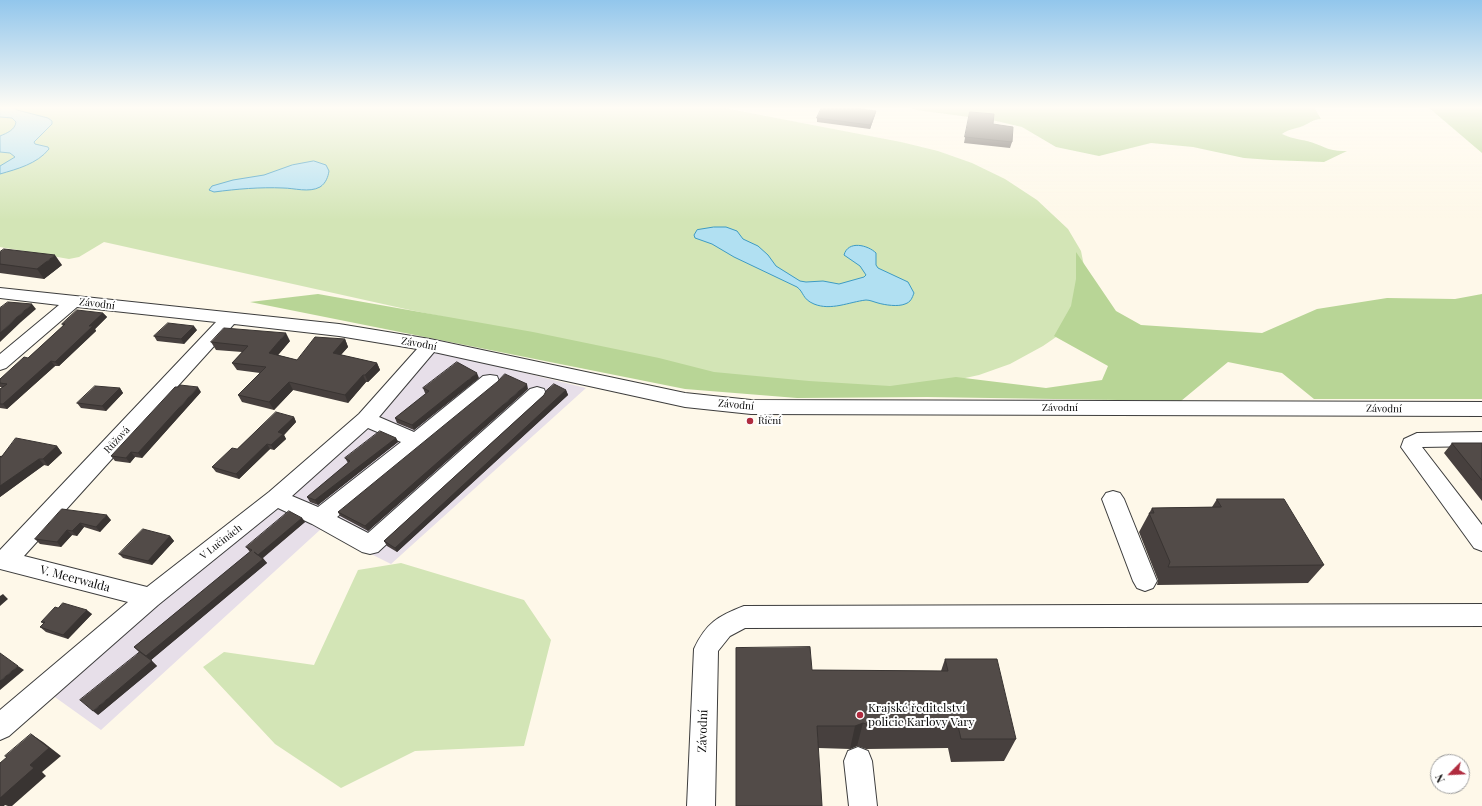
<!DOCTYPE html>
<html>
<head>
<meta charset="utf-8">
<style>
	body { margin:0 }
	#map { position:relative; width:1482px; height:806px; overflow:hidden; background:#fef8e9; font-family:"Playfair Display",serif }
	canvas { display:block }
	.north { position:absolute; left:1430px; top:754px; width:40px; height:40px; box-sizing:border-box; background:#fff; border:1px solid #9d9d9d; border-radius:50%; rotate:246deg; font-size:11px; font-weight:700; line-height:16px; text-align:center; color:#0a0a0a }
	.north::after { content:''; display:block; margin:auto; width:14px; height:18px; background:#b02c3f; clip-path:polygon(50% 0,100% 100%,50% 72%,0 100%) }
</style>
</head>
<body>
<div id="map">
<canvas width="1482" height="806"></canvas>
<div class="north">N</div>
</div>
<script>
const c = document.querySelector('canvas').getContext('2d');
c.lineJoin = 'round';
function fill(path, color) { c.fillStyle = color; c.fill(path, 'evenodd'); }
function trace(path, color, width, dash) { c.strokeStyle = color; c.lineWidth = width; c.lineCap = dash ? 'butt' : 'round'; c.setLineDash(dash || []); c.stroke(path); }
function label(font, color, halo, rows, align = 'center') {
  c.font = font + ' "Playfair Display",serif'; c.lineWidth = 4; c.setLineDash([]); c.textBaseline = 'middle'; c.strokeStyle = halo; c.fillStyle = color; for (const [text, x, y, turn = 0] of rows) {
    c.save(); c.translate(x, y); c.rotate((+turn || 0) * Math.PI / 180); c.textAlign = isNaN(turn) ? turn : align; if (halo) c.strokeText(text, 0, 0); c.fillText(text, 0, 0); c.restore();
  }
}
fill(new Path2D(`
	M 436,351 L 586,388 L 391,564 L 321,529 L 101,730 L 52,695 L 379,415 Z`), '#e7dfe9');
fill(new Path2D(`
	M 0,107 L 719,107 L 901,142 L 938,151 L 972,163 L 1005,179 L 1037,200 L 1068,229 L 1081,251 L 1087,281 L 1059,335 L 1043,346 L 1010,364 L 979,375 L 947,382 L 878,389 L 718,375 L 578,344 L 410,310 L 104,242 L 79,257 L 69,259 L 0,247 Z
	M 401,563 L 524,600 L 551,640 L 524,746 L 415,751 L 341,788 L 275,744 L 203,667 L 224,652 L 314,665 L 358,570 Z`), '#d3e5b6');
fill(new Path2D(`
	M 910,107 L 1314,107 L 1321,119 C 1313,119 1310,123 1303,126 C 1295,129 1289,129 1282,134 C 1290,138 1298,139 1307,141 C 1323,145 1328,152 1347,151 L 1324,162 L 1271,160 L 1244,158 L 1193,147 L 1151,143 L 1099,156 L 1056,147 L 1022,127 L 992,120 L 916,110 Z
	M 1428,107 L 1482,107 L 1482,153 Z
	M 1076,252 L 1116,311 L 1141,325 L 1262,333 L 1317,309 L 1387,298 L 1455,299 L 1482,294 L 1482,399 L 1314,399 L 1282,373 L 1228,362 L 1181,401 L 927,397 L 797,398 L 685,389 L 250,302 L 318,294 L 533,332 L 659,358 L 714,372 L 809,381 L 890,386 L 956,377 L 1046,388 L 1102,380 L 1108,366 L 1054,336 L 1071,306 L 1076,279 Z`), '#b8d596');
const water = new Path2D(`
	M 0,107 L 13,107 L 17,110 L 48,118 L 52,121 L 52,124 L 34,142 L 35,144 L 48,147 L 49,149 C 37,164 17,169 0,174 L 0,166 L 15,157 L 10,153 L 0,152 L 0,136 C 7,133 15,130 16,122 L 12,118 L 0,117 Z
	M 314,161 L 326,165 L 329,171 C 328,177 326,183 320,187 C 309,193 294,188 283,188 C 260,187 237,189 214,192 L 209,190 L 212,186 L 233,180 L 264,175 L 292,165 Z
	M 714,227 L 726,227 L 737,231 L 743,239 L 758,246 L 768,255 L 776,266 L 800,281 L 806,282 L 823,281 L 839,284 L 864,277 L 866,275 L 860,266 L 844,255 C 848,240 868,245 876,253 L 876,265 L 878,268 L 908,282 L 914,293 C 912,298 911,302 905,304 C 898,307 885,305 878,303 C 874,302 870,300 866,300 C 849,302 831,311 814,304 C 802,299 804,292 797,287 L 734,257 L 712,244 L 695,238 L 694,235 L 697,230 Z`);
fill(water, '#b1e0f2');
trace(water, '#3d9bc4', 1);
const minor = new Path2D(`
	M 0,288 L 339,324 L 430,339 L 685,393 L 751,400 L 1482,402 L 1482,416 L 751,414 L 685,407 L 434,352 L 379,417 L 414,432 L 483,376 L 490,375 L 497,376 L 499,381 L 497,386 L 337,517 L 368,533 L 530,389 L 537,387 L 544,389 L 546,394 L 544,399 L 378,552 L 370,554 L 362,552 L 312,524 L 278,508 L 158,605 L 9,736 L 0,740 L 0,710 L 128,602 L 0,569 L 0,550 L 216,322 L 77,307 L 6,368 L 0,370 L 0,354 L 59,305 L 0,298 ZM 234,324 L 339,336 L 417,349 L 359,414 L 269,492 L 147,587 L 24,556 ZM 368,428 L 401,442 L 318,507 L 292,496 Z
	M 1482,432 L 1482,446 L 1422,447 L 1482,525 L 1482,551 L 1474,548 L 1401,447 L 1404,439 L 1417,433 Z
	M 1113,491 L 1120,493 L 1124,499 L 1157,581 L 1153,588 L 1145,591 L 1137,588 L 1133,581 L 1102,499 L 1106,493 Z
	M 1482,604 L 1482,626 L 745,628 L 730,636 L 718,651 L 715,806 L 687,806 L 694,649 C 706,623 718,616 744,606 Z
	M 858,747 L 868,751 L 872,761 L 877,806 L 849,806 L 844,761 L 848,751 Z`);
trace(minor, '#3d3d3d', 2);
fill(minor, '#fff');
fill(new Path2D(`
	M 876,111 L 875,115 L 870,129 L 817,122 L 817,118 Z
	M 970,112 L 993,124 L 1012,142 L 1010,148 L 964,143 Z
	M 0,252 L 62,265 L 44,279 L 0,273 Z
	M 103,313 L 107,317 L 95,329 L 96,331 L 59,366 L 55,366 L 7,409 L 0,408 L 0,389 L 2,387 L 0,387 L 0,379 L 28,358 L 63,326 L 62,324 Z
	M 197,330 L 184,344 L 157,341 L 154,336 Z
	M 345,339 L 348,347 L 341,355 L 377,363 L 380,370 L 368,382 L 366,382 L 348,403 L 293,390 L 274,410 L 242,402 L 238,395 L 260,373 L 237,370 L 232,363 L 242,352 L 216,350 L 211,342 L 290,341 L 278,355 L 297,360 Z
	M 479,378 L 414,430 L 397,423 L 395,418 L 426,394 L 425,393 L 423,388 Z
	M 120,388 L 123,393 L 106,411 L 81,408 L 77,403 Z
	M 528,389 L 368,531 L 340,516 L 338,512 Z
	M 566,390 L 568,395 L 397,552 L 387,546 L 384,541 L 544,395 Z
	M 201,392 L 142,458 L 135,457 L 130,463 L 115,461 L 111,456 Z
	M 294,417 L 296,422 L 284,435 L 286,439 L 274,450 L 270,449 L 239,479 L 216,472 L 212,467 L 237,449 Z
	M 396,438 L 398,442 L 318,505 L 310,502 L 307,497 L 348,463 L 345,458 Z
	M 1452,443 L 1482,443 L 1482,501 L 1444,453 Z
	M 57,446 L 62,453 L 48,466 L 44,465 L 0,497 L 0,456 Z
	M 1217,499 L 1324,565 L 1308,583 L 1157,585 L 1158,580 L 1139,532 L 1152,508 L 1212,507 Z
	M 62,509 L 111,520 L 100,532 L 84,527 L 77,536 L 72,535 L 61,547 L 40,544 L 35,539 Z
	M 302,518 L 305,522 L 263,558 L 267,563 L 151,660 L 157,666 L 98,715 L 139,652 L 134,647 L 250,552 L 246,547 Z
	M 170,536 L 174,541 L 152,565 L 123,558 L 119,554 Z
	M 58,608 L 92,614 L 68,639 L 46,632 L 40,627 L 44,624 L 41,622 Z
	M 945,659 L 1016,739 L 1004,761 L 951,762 L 948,748 L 866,749 L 857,746 L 850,749 L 818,748 L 812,670 L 941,671 Z`), '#47403e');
fill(new Path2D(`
	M 876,111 L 875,115 L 870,129 L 870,125 Z
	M 55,255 L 62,265 L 44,279 L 37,269 Z
	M 32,304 L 36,309 L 21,322 L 0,342 L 0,333 L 17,317 Z
	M 103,313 L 107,317 L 95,329 L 96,331 L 59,366 L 55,362 L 89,326 Z
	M 194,326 L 197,330 L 184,344 L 181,339 Z
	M 286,333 L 290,341 L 273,361 L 269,353 Z
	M 345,339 L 348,347 L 336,360 L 333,353 Z
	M 51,361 L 55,366 L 7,409 L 3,404 Z
	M 377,363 L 380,370 L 368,382 L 365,375 Z
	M 477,373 L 479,378 L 414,430 L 412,425 Z
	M 363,375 L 366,382 L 348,403 L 345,395 Z
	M 289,382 L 293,390 L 274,410 L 269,402 Z
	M 527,384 L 528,389 L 368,531 L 365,526 Z
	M 198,387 L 201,392 L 142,458 L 138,453 Z
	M 120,388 L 123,393 L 106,411 L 102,406 Z
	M 566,390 L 568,395 L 397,552 L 395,548 Z
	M 294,417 L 296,422 L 284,435 L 286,439 L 274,450 L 271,445 L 278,432 Z
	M 396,438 L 398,442 L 318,505 L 315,500 Z
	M 267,444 L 270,449 L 239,479 L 236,474 Z
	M 57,446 L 62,453 L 48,466 L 43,459 Z
	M 131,452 L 135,457 L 130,463 L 126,458 Z
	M 39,459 L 44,465 L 0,497 L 0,486 Z
	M 107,515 L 111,520 L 100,532 L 96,527 Z
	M 302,518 L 305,522 L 261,559 L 258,555 Z
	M 80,523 L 84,527 L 77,536 L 72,531 Z
	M 67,530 L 72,535 L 61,547 L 57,542 Z
	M 170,536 L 174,541 L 152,565 L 148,561 Z
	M 263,559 L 267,563 L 151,660 L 146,656 Z
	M 3,594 L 8,599 L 0,606 L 0,596 Z
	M 87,610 L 92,614 L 68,639 L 63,635 Z
	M 152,661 L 157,666 L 98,715 L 93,711 Z
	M 18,666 L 24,670 L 0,690 L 0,681 Z
	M 863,723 L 857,746 L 850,749 L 855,726 Z
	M 31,734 L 43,742 L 61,756 L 42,772 L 46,776 L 12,806 L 8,806 L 5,805 L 4,806 L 0,806 L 0,798 L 30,765 Z`), '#393432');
const building = new Path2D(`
	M 822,107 L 847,107 L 876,111 L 870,125 L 817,118 Z
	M 970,112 L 994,114 L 993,124 L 1013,127 L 1012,142 L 965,137 Z
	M 4,249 L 55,255 L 37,269 L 0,264 L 0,252 Z
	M 8,302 L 32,304 L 17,317 L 0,333 L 0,308 Z
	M 77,310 L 103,313 L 89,326 L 93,326 L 55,362 L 51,361 L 3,404 L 0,404 L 0,389 L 7,384 L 0,383 L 0,379 L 24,357 L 28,358 L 65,324 L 62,324 Z
	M 168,323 L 194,326 L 181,339 L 154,336 Z
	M 224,328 L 286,333 L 269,353 L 297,360 L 315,337 L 345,339 L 333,353 L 377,363 L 365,375 L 363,375 L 345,395 L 289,382 L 269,402 L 238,395 L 266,367 L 232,363 L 248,346 L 211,342 Z
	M 457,362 L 477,373 L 412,425 L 395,418 L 429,391 L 423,388 Z
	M 505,374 L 527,384 L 365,526 L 338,512 L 497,382 Z
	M 554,384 L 566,390 L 395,548 L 384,541 L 544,395 L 546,391 Z
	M 180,385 L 198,387 L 138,453 L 131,452 L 126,458 L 111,456 L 175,387 L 178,387 Z
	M 95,386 L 120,388 L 102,406 L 77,403 Z
	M 276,412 L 294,417 L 278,432 L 283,434 L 271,445 L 267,444 L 236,474 L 212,467 L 232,448 L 237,449 Z
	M 380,431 L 396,438 L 315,500 L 307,497 L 350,461 L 345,458 Z
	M 16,438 L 57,446 L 43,459 L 39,459 L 0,486 L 0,456 L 1,457 Z
	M 1452,443 L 1482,443 L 1482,480 Z
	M 1217,499 L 1284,499 L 1324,565 L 1168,567 L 1170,562 L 1149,513 L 1154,513 L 1152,508 L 1221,507 Z
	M 62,509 L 107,515 L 96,527 L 80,523 L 72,531 L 67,530 L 57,542 L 35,539 Z
	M 289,511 L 302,518 L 258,555 L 254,552 L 263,559 L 146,656 L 134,647 L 252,550 L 246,547 Z
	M 143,529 L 170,536 L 148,561 L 119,554 Z
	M 63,603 L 87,610 L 63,635 L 40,627 L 45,622 L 41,622 L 55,607 L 58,608 Z
	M 810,647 L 812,670 L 948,671 L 945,659 L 997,659 L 1016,739 L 961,739 L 958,726 L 872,726 L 863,723 L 855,726 L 817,726 L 822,806 L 736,806 L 736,648 Z
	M 140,652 L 152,661 L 93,711 L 80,700 Z
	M 0,653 L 18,666 L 0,681 Z
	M 31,734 L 49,748 L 30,765 L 34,768 L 0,798 L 0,763 L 7,757 L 5,756 Z`);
fill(building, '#524b48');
trace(building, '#393432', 1);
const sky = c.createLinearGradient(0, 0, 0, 220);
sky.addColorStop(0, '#92c6ec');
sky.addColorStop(0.49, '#fffcf5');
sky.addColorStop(1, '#fffcf500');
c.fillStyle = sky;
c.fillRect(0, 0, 1482, 220);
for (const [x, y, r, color] of [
	[750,421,4,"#b02c3f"],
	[860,715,4,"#b02c3f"]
]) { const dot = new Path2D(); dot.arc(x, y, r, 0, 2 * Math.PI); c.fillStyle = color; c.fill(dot); trace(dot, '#fff', 1.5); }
label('10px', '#0a0a0a', '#fff', [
	["Závodní",97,304,7],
	["Závodní",419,344,10],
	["Závodní",736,405,5],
	["Závodní",1060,408],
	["Závodní",1384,409,1],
	["Růžová",117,440,-47],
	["V Lučinách",221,542,-38]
]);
label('10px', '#0a0a0a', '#fff', [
	["Říční",758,421]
], 'left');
label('12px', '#0a0a0a', '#fff', [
	["V. Meerwalda",75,579,15],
	["Závodní",703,731,-88]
]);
label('12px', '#0a0a0a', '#fff', [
	["Krajské ředitelství",868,708],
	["policie Karlovy Vary",868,722]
], 'left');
</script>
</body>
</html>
